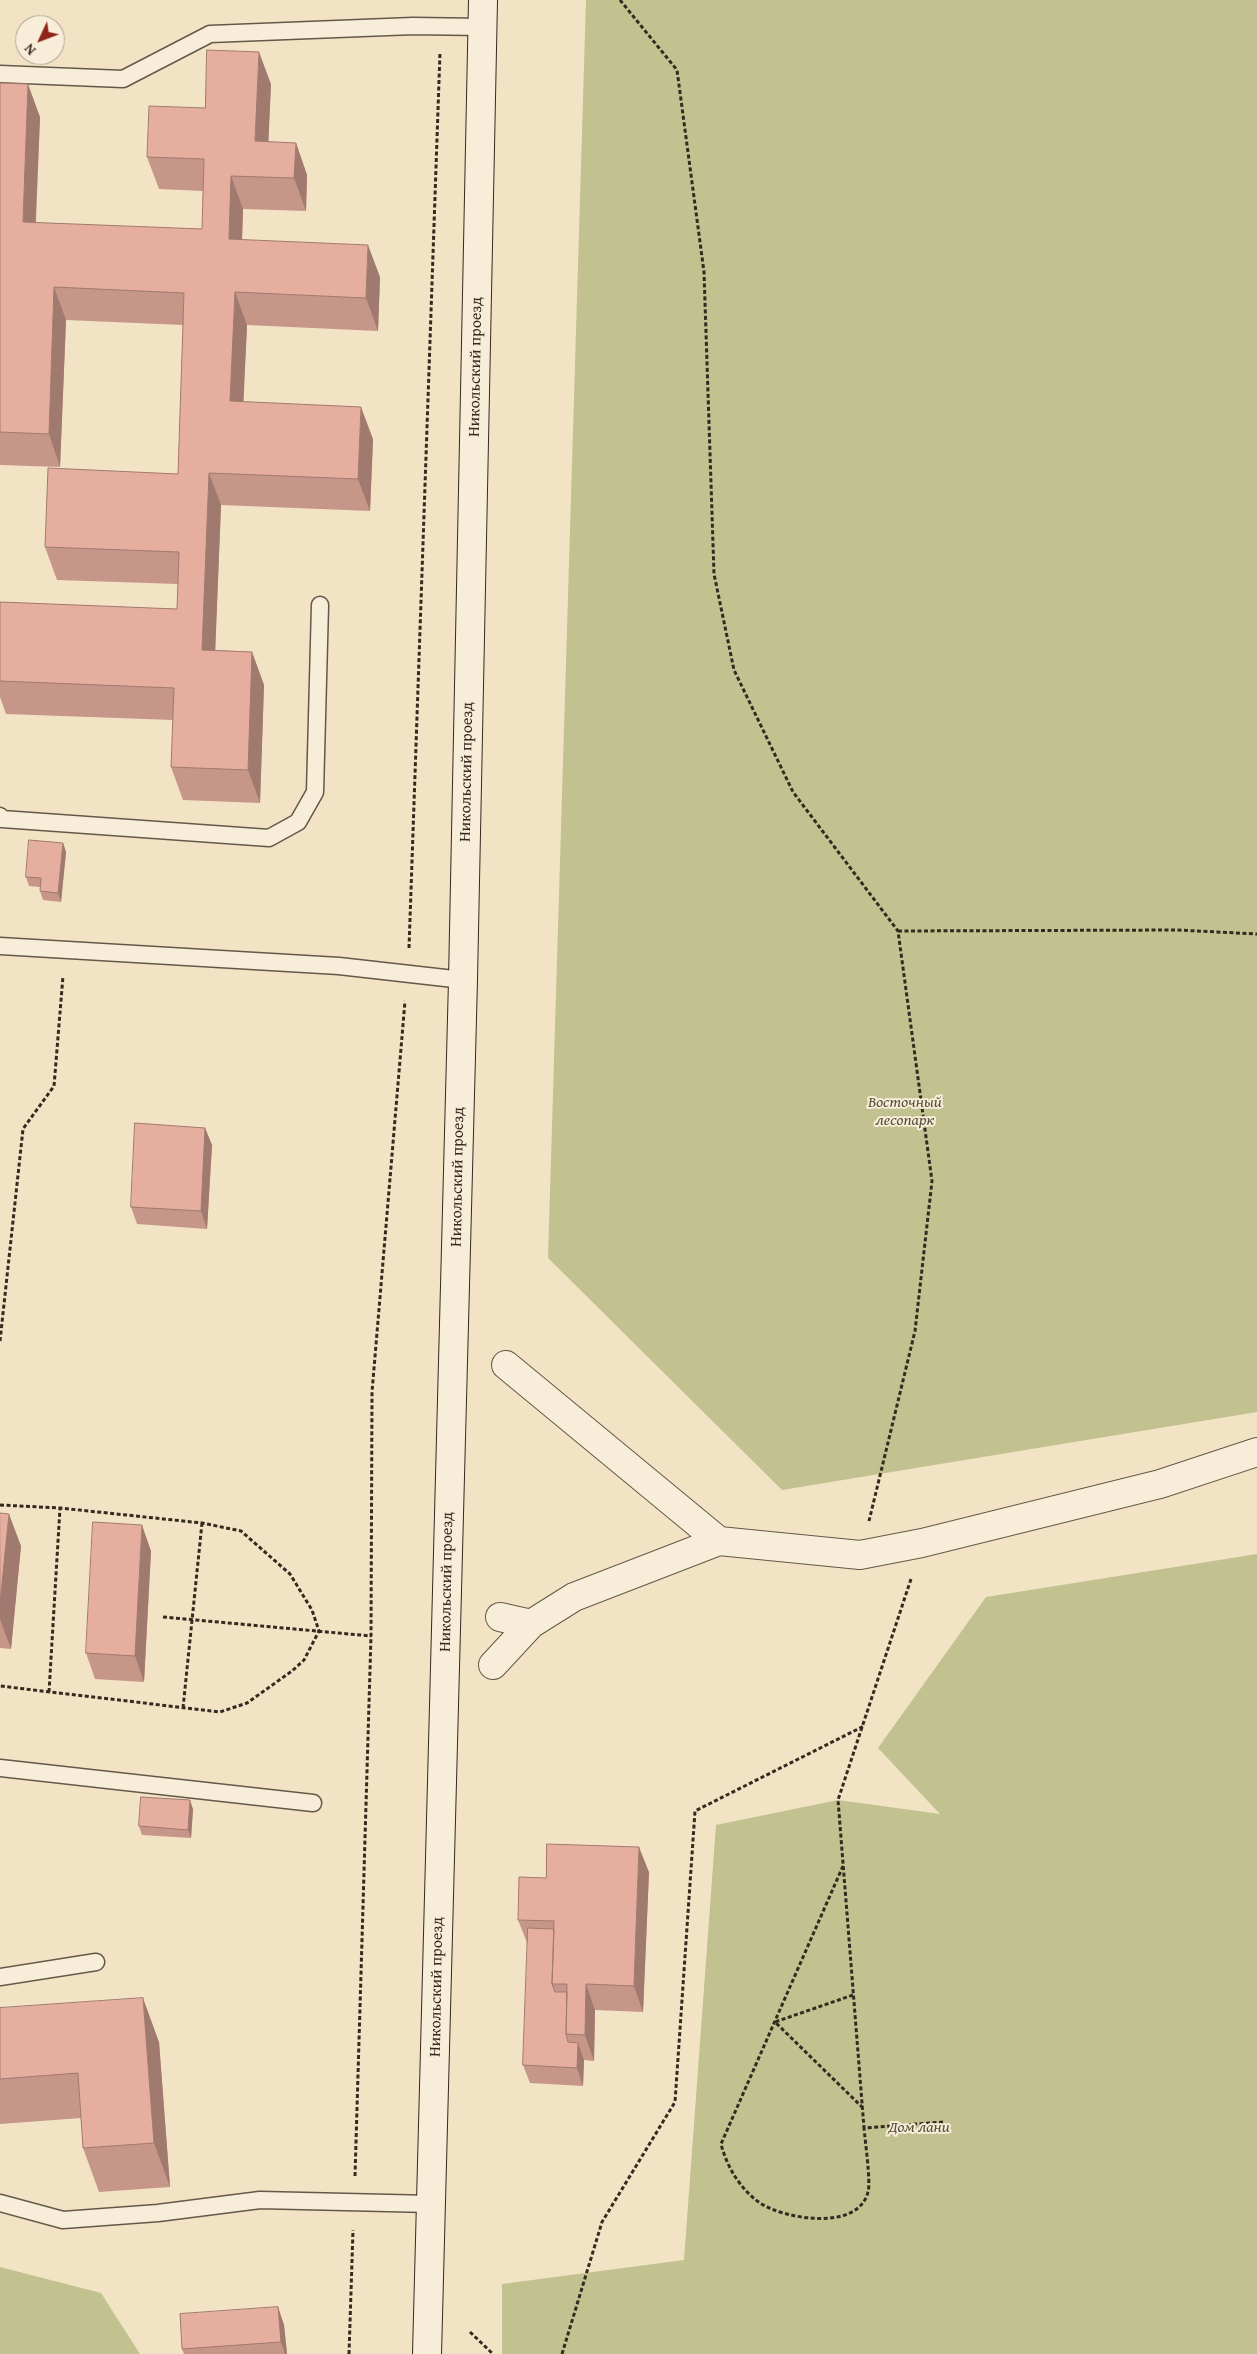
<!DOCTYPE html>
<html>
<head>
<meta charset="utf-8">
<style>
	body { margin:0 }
	#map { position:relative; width:1257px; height:2354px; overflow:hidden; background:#f3e3c5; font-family:"Gentium Book Plus",serif }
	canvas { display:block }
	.north { position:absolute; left:15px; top:15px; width:50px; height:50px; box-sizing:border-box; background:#f7edd9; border:1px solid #a99f8f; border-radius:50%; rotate:227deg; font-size:14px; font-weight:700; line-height:20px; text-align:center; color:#342a1f }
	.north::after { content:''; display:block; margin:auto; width:18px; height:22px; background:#8f2418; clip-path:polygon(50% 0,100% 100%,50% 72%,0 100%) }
</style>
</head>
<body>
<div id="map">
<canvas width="1257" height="2354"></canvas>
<div class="north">N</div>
</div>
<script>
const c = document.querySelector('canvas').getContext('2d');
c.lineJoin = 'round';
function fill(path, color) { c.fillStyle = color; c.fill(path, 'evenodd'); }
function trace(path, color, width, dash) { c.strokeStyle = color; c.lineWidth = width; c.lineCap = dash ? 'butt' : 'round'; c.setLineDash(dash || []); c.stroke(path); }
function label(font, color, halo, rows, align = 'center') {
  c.font = font + ' "Gentium Book Plus",serif'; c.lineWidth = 4; c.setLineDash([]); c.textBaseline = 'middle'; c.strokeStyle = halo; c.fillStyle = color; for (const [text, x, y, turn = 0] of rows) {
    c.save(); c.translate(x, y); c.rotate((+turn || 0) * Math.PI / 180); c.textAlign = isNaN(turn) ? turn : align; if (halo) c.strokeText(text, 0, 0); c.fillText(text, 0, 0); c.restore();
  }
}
fill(new Path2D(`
	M 586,0 L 1257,0 L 1257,1412 L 782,1490 L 548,1258 Z
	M 1257,1554 L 1257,2354 L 502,2354 L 502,2284 L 684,2260 L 716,1825 L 838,1800 L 940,1814 L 878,1748 L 986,1597 Z
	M 0,2267 L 101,2293 L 140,2354 L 0,2354 Z`), '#c2c190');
const lane = new Path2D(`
	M 0,74 L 123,79 L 210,34 L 413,26 L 483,27
	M 0,816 L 2,819 L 269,838 L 298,822 L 315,792 L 320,605
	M 0,946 L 339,966 L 463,980
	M 0,1768 L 313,1803
	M 0,1977 L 96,1962
	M 0,2203 L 63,2220 L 158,2213 L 260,2200 L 431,2204`);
const street = new Path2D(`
	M 506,1365 L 719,1541
	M 500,1617 L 531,1624
	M 493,1665 L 531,1624 L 574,1597 L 719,1541 L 860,1555 L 922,1543 L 1160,1484 L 1257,1452`);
const secondary = new Path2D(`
	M 427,2354 L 463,980 L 483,0`);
trace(lane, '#645848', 19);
trace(street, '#645848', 30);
trace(secondary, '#342a1f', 30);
trace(new Path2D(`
	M 620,0 L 677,70 L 704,272 L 714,574 L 734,670 L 793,792 L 898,931 L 932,1181 L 915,1331 L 869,1521
	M 898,931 L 1178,930 L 1257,934
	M 409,948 L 440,52
	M 0,1341 L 23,1129 L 54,1086 L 63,976
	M 0,1505 L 60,1508 L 202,1523 L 241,1531 L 290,1574 L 312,1610 L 319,1631 L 304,1660 L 292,1671 L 247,1703 L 220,1712 L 0,1686
	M 911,1579 L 838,1800 L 864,2128 L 944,2122
	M 163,1617 L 371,1636
	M 49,1692 L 60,1508
	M 183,1708 L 202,1523
	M 843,1866 L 721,2144 C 727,2167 740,2189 760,2203 C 784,2219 858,2232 868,2192 C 871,2183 865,2140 864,2128
	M 853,1995 L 775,2022 L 862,2107
	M 355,2176 L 371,1636 L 372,1392 L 405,1001
	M 470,2332 L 493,2354
	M 349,2354 L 353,2230
	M 562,2354 L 602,2222 L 675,2102 L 695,1811 L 864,1726`), '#342a1f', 3, [4, 2.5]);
trace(lane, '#f7edd9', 16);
trace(street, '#f7edd9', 28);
trace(secondary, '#f7edd9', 28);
fill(new Path2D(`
	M 0,83 L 40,117 L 36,223 L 202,229 L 203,191 L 159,189 L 147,157 L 205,108 L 271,84 L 268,142 L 296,143 L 307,175 L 306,211 L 243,209 L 242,239 L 380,277 L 378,331 L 247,325 L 243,402 L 373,439 L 370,511 L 221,505 L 215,650 L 252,652 L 264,685 L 260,803 L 183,800 L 171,767 L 173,720 L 6,714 L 0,697 L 0,602 L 177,609 L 178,584 L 57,580 L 45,547 L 178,474 L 183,325 L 66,320 L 60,467 L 0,465 Z
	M 63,843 L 66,852 L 61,902 L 43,900 L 40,891 L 40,887 L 29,886 L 26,877 Z
	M 205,1128 L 212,1145 L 207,1229 L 137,1224 L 131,1207 Z
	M 0,1513 L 21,1546 L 11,1649 L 0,1648 Z
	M 151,1551 L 144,1682 L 95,1679 L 86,1653 Z
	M 193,1809 L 191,1838 L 142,1835 L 139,1826 Z
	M 649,1872 L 643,2012 L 595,2010 L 594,2061 L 584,2060 L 583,2086 L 530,2083 L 523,2065 L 528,1945 L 518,1920 L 546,1878 Z
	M 0,2008 L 159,2042 L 170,2187 L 99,2192 L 83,2148 L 81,2118 L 0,2124 Z
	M 278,2307 L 284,2325 L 287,2354 L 184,2354 L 182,2349 Z`), '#c69689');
fill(new Path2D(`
	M 259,52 L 271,84 L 267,174 L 255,141 Z
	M 28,84 L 40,117 L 34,255 L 23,222 Z
	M 296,143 L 307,175 L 306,211 L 294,178 Z
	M 231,176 L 243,209 L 241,272 L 229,239 Z
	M 368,245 L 380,277 L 378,331 L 366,298 Z
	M 54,287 L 66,320 L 60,467 L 49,434 Z
	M 235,292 L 247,325 L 242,434 L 230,401 Z
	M 361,407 L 373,439 L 370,511 L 358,479 Z
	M 209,473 L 221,505 L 214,682 L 202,650 Z
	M 252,652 L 264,685 L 260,803 L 248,770 Z
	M 63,843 L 66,852 L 61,902 L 58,893 Z
	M 205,1128 L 212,1145 L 207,1229 L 201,1211 Z
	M 9,1514 L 21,1546 L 11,1649 L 0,1619 L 0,1603 Z
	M 142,1525 L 151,1551 L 144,1682 L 135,1656 Z
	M 190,1800 L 193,1809 L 191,1838 L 188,1830 Z
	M 639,1847 L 649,1872 L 643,2012 L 634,1986 Z
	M 586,1984 L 595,2010 L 594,2061 L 585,2035 Z
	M 143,1998 L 159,2042 L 170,2187 L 154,2143 Z
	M 578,2043 L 584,2060 L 583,2086 L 577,2068 Z
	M 278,2307 L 284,2325 L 287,2354 L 285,2354 L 281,2342 Z`), '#a17a6f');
const building = new Path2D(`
	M 207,50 L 259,52 L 255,141 L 296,143 L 294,178 L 231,176 L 229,239 L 368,245 L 366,298 L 235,292 L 230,401 L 361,407 L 358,479 L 209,473 L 202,650 L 252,652 L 248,770 L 171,767 L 174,688 L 0,681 L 0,602 L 177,609 L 179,552 L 45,547 L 48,468 L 178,474 L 184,293 L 54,287 L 49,434 L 0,432 L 0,83 L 28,84 L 23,222 L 202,229 L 204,159 L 147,157 L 149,106 L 205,108 Z
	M 29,840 L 63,843 L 58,893 L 40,891 L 41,878 L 26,877 Z
	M 135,1123 L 205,1128 L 201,1211 L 131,1207 Z
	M 0,1513 L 9,1514 L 0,1603 Z
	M 93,1522 L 142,1525 L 135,1656 L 86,1653 Z
	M 141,1797 L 190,1800 L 188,1830 L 139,1826 Z
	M 547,1844 L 639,1847 L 634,1986 L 586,1984 L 585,2035 L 566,2034 L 567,1984 L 552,1984 L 554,1921 L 518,1920 L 519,1877 L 546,1878 Z
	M 528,1928 L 554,1929 L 552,1984 L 555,1992 L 567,1992 L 566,2034 L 568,2042 L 578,2043 L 577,2068 L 523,2065 Z
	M 143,1998 L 154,2143 L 83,2148 L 78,2073 L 0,2079 L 0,2008 Z
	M 278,2307 L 281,2342 L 182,2349 L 180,2314 Z`);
fill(building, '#e6ae9f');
trace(building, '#a17a6f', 1);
label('16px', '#342a1f', '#f7edd9', [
	["Никольский проезд",476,367,-89],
	["Никольский проезд",467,772,-89],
	["Никольский проезд",458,1177,-89],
	["Никольский проезд",447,1582,-89],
	["Никольский проезд",437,1987,-89]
]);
label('italic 16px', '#58503b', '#f7edd9', [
	["Восточный",905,1103],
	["лесопарк",905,1121],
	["Дом лани",919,2128]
]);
</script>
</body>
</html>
